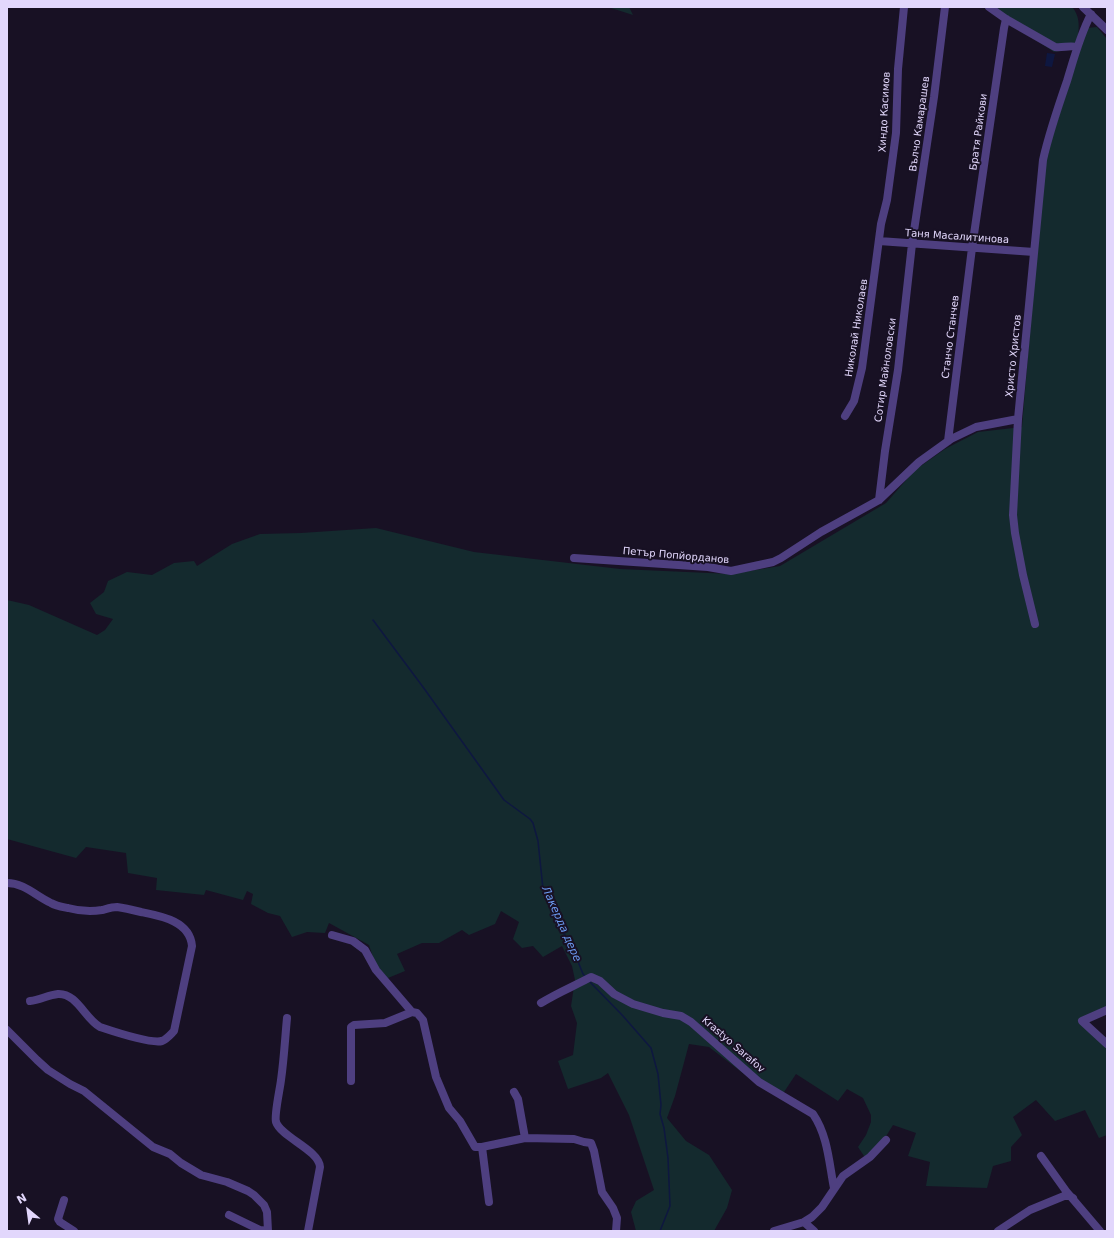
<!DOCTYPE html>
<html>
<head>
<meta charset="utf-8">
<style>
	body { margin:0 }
	#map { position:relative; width:1114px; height:1238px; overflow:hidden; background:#181124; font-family:"DejaVu Sans",sans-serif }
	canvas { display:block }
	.frame { position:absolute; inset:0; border:8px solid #e2d7fc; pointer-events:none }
	.north { position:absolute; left:8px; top:1190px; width:40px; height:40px; -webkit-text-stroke:3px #181124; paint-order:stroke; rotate:331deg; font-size:11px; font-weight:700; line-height:16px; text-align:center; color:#e2d7fc }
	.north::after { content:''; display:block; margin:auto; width:14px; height:18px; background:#e2d7fc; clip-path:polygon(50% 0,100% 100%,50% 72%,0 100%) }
</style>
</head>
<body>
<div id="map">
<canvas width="1114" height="1238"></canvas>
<div class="frame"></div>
<div class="north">N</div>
</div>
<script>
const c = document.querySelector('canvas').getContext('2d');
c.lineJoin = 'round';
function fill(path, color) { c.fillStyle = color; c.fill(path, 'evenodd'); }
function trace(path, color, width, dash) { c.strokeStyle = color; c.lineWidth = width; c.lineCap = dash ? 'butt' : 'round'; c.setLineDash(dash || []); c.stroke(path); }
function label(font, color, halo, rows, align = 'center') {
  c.font = font + ' "DejaVu Sans",sans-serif'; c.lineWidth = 4; c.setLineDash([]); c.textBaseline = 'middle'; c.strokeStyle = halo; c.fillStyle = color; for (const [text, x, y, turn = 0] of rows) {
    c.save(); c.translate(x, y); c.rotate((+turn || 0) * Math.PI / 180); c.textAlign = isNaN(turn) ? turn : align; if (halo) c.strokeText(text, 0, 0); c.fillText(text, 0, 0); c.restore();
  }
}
fill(new Path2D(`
	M 608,7 L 629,7 L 633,15 Z
	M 988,7 L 1072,7 C 1082,18 1079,34 1075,48 L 1054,52 L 1001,17 Z
	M 1097,27 L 1107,39 L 1107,1003 L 1105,1011 L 1082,1021 L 1107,1044 L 1107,1135 L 1099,1138 L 1085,1110 L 1055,1121 L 1036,1100 L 1013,1117 L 1022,1135 L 1011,1147 L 1011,1161 L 993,1166 L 987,1188 L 926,1186 L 930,1162 L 908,1156 L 916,1133 L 893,1125 L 880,1146 L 866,1159 L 858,1147 L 866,1135 L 871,1122 L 871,1115 L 863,1098 L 847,1089 L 838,1101 L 796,1074 L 780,1098 L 748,1077 L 709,1047 L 689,1044 L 675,1096 L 667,1118 L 686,1141 L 709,1155 L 732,1190 L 727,1208 L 714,1231 L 636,1231 L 631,1212 L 636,1201 L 654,1190 L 629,1115 L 608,1073 L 601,1078 L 568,1089 L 558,1061 L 573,1055 L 577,1023 L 571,1006 L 575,980 L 572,966 L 562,946 L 543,957 L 533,946 L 522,948 L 513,939 L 519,922 L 501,911 L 495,924 L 469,935 L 462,930 L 439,943 L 422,943 L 397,954 L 405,971 L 388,978 L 376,966 L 369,945 L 329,923 L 325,933 L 307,932 L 292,937 L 280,916 L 268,913 L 251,904 L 253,894 L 247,891 L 243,900 L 206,890 L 204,895 L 156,890 L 157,878 L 128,873 L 126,853 L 86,847 L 76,858 L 7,839 L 7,600 L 29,605 L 97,635 L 105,630 L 113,619 L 96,614 L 90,603 L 104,592 L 108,581 L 127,572 L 152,575 L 174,563 L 194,561 L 197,566 L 232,544 L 260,534 L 301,533 L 376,528 L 474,552 L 620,569 L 731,574 L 780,566 L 886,503 L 915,470 L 945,449 L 978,432 L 1022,427 L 1044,163 L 1087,28 Z`), '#142a2e');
fill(new Path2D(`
	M 1047,53 L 1055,54 L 1052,67 L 1045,66 Z`), '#0e1740');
trace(new Path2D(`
	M 373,620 L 423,687 L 504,800 L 530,819 L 533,823 L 538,841 L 543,889 L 559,925 L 573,949 L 583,974 L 585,976
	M 590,982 L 623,1016 L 651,1048 L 658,1074 L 661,1105 L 660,1114 L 664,1128 L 668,1158 L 670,1206 L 660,1231`), '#0e1740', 1.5);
trace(new Path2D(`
	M 989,7 L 1006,19 L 1055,47 C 1063,48 1070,45 1077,47
	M 1083,7 L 1107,30
	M 879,241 L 1034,252
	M 845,416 L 854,401 L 862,368 L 881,224 L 887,200 L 896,133 L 898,69 L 904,7
	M 948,441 L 972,248 L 1004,28 L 1006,19
	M 879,500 L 885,451 L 898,370 L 912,244 L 934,97 L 945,7
	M 574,558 L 708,567 L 731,571 L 773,562 L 781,558 L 821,532 L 879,500 L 919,462 L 951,439 L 976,427 L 1018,419
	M 1035,624 L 1023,575 L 1015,533 L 1013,515 L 1018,419 L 1043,160 C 1049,133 1058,107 1067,81 C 1074,58 1080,35 1091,14
	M 7,883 C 24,883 36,896 51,903 C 56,906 63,907 68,908 C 79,911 91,912 102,910 C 106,909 112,907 117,907 C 125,908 133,910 141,912 C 161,916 190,921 192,946 L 174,1031 C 170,1035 167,1039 162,1041 C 150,1044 112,1031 100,1027 C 85,1019 77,993 58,994 C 48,995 40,1000 30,1001
	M 332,935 L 353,941 L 365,950 L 376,970 L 412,1012 L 417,1013 L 423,1020 L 436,1077 L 449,1108 L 460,1121 L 475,1147 L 482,1147 L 525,1138 L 574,1139 L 584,1142 L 591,1143 L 594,1151 L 602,1192 L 613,1208 L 617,1218 L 616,1231
	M 541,1003 C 557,993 574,986 591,977 L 600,981 L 614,994 L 633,1004 L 663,1013 L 681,1016 L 691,1022 L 759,1082 L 813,1114 C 828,1136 829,1163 834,1188
	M 1107,1010 L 1082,1021 L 1107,1044
	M 287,1018 C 285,1039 284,1059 281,1080 C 280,1089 274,1115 276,1122 C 281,1137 319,1150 320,1167 L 308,1231
	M 7,1030 L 37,1060 L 48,1070 L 70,1084 L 84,1091 L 153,1147 L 170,1154 L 181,1163 L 201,1175 L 227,1182 L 248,1191 L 254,1195 L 264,1205 L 267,1212 L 268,1231
	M 351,1081 L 351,1027 L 354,1025 L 385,1023 L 412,1012
	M 514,1092 L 518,1099 L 525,1138
	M 482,1147 L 489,1202
	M 1041,1156 L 1066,1191 L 1100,1231
	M 64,1200 L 58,1219 L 60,1222 L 74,1231
	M 229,1215 L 260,1230 L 268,1231
	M 804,1222 L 814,1231
	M 774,1231 L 804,1222 L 812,1217 L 822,1207 L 843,1176 L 870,1157 L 886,1140
	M 998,1231 L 1030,1210 L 1064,1196 L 1070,1196 L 1073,1198`), '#4e3f80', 8);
label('10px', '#e2d7fc', '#181124', [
	["Хиндо Касимов",885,112,-87],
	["Вълчо Камарашев",920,124,-82],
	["Братя Райкови",979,132,-82],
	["Таня Масалитинова",957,237,4],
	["Николай Николаев",857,328,-81],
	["Станчо Станчев",951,337,-83],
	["Христо Христов",1014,356,-84],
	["Сотир Майноловски",886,370,-82],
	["Петър Попйорданов",676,556,5],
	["Krastyo Sarafov",733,1045,41]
]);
label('italic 11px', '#6d9cf4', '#181124', [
	["Лакерда дере",561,924,66]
]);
</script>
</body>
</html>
